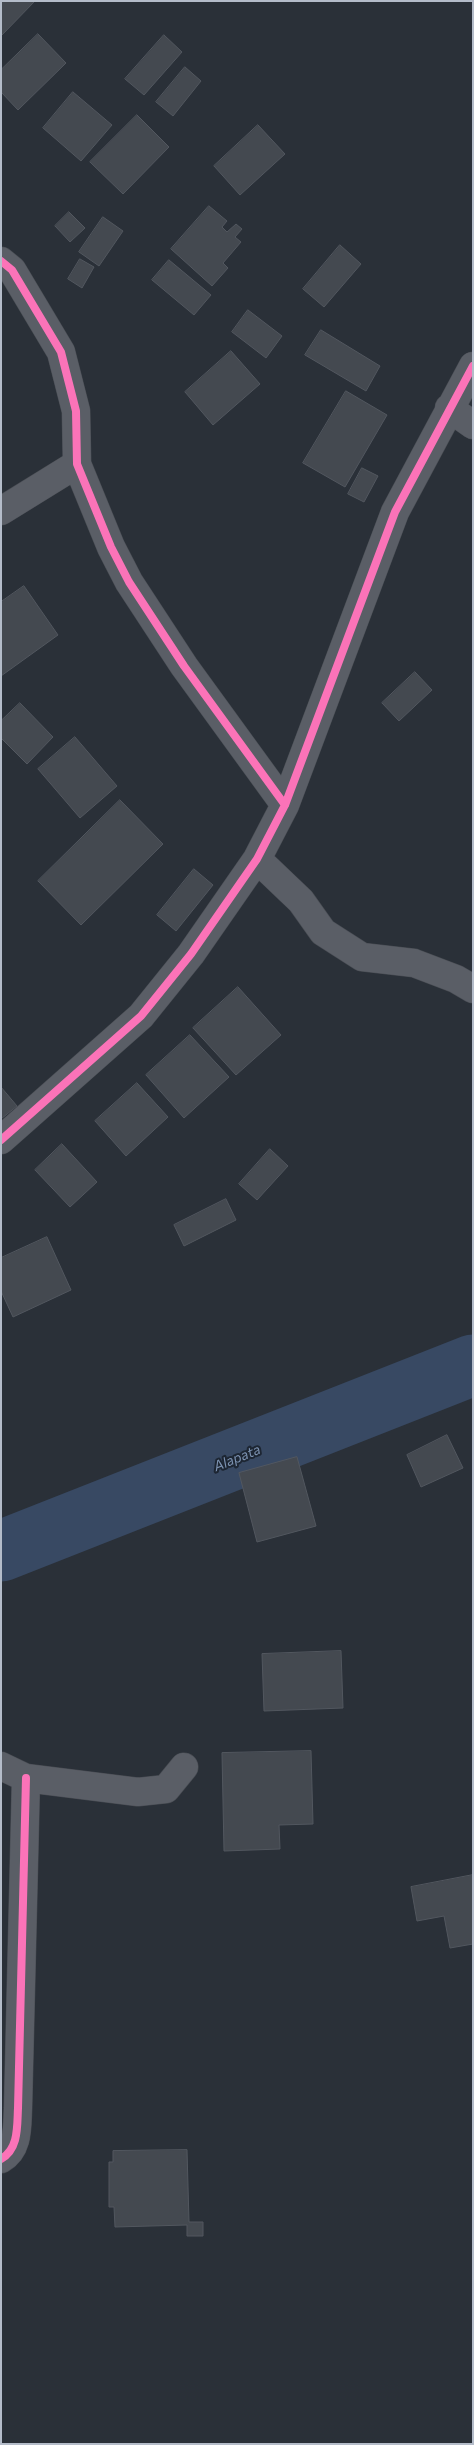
<!DOCTYPE html>
<html>
<head>
<meta charset="utf-8">
<style>
	body { margin:0 }
	#map { position:relative; width:474px; height:2445px; overflow:hidden; background:#2a3038; font-family:Commissioner,sans-serif }
	canvas { display:block }
	.frame { position:absolute; inset:0; border:2px solid #b4bcc9; pointer-events:none }
</style>
</head>
<body>
<div id="map">
<canvas width="474" height="2445"></canvas>
<div class="frame"></div>
</div>
<script>
const c = document.querySelector('canvas').getContext('2d');
c.lineJoin = 'round';
function trace(path, color, width, dash) { c.strokeStyle = color; c.lineWidth = width; c.lineCap = dash ? 'butt' : 'round'; c.setLineDash(dash || []); c.stroke(path); }
function fill(path, color) { c.fillStyle = color; c.fill(path, 'evenodd'); }
function label(font, color, halo, rows, align = 'center') {
  c.font = font + ' Commissioner,sans-serif'; c.lineWidth = 4; c.setLineDash([]); c.textBaseline = 'middle'; c.strokeStyle = halo; c.fillStyle = color; for (const [text, x, y, turn = 0] of rows) {
    c.save(); c.translate(x, y); c.rotate((+turn || 0) * Math.PI / 180); c.textAlign = isNaN(turn) ? turn : align; if (halo) c.strokeText(text, 0, 0); c.fillText(text, 0, 0); c.restore();
  }
}
trace(new Path2D(`
	M 1,1551 L 473,1365`), '#384963', 61);
const building = new Path2D(`
	M 1,1 L 35,1 L 1,36 Z
	M 38,34 L 66,63 L 18,110 L 1,92 L 1,70 Z
	M 164,35 L 182,52 L 144,95 L 125,79 Z
	M 185,67 L 201,81 L 173,116 L 156,102 Z
	M 73,92 L 112,125 L 81,161 L 43,128 Z
	M 137,115 L 169,147 L 123,194 L 90,162 Z
	M 258,125 L 285,154 L 240,195 L 214,166 Z
	M 209,206 L 227,221 L 222,227 L 227,232 L 236,224 L 242,229 L 235,237 L 241,242 L 223,263 L 228,268 L 212,286 L 171,249 Z
	M 69,212 L 85,228 L 70,242 L 55,226 Z
	M 103,217 L 123,231 L 99,266 L 79,252 Z
	M 340,245 L 361,264 L 324,307 L 303,289 Z
	M 80,259 L 94,267 L 82,288 L 68,279 Z
	M 169,260 L 211,295 L 194,315 L 152,280 Z
	M 248,310 L 282,336 L 266,358 L 232,332 Z
	M 321,330 L 380,366 L 366,391 L 305,355 Z
	M 231,351 L 260,384 L 213,425 L 185,392 Z
	M 346,391 L 387,415 L 345,487 L 303,463 Z
	M 362,468 L 378,476 L 364,502 L 348,494 Z
	M 24,586 L 58,635 L 1,676 L 1,602 Z
	M 415,672 L 432,690 L 399,721 L 382,703 Z
	M 20,703 L 53,737 L 27,764 L 1,738 L 1,721 Z
	M 75,737 L 117,786 L 80,818 L 38,769 Z
	M 120,800 L 163,844 L 81,925 L 38,881 Z
	M 194,869 L 213,885 L 176,931 L 157,915 Z
	M 238,987 L 281,1035 L 236,1075 L 193,1028 Z
	M 190,1035 L 229,1077 L 184,1118 L 146,1075 Z
	M 137,1083 L 168,1117 L 126,1156 L 95,1121 Z
	M 1,1087 L 17,1106 L 1,1119 Z
	M 62,1144 L 97,1182 L 70,1207 L 35,1170 Z
	M 270,1149 L 288,1166 L 257,1200 L 239,1184 Z
	M 226,1199 L 236,1220 L 184,1246 L 174,1225 Z
	M 47,1237 L 71,1290 L 13,1317 L 1,1291 L 1,1258 Z
	M 447,1435 L 463,1468 L 421,1487 L 407,1455 Z
	M 297,1457 L 316,1526 L 257,1542 L 239,1473 Z
	M 341,1651 L 343,1708 L 264,1711 L 262,1654 Z
	M 311,1751 L 313,1824 L 279,1825 L 280,1849 L 224,1851 L 222,1753 Z
	M 473,1875 L 473,1944 L 450,1948 L 444,1916 L 417,1921 L 411,1887 Z
	M 187,2150 L 189,2222 L 203,2222 L 203,2236 L 187,2236 L 187,2225 L 115,2227 L 114,2207 L 109,2207 L 109,2162 L 113,2162 L 113,2151 Z`);
fill(building, '#444950');
trace(building, '#52575f', 1);
const street = new Path2D(`
	M 1,261 L 12,270 L 61,352 L 76,411 L 77,464 L 111,547 L 129,582 L 184,666 L 285,805
	M 449,408 L 473,425
	M 1,511 L 77,464
	M 257,859 L 301,901 L 323,932 L 362,957 L 414,963 L 456,979 L 473,989
	M 1,1140 L 141,1016 L 191,954 L 257,859 L 285,805 L 395,512 L 473,366
	M 1,1766 L 26,1778 L 138,1792 L 166,1789 L 184,1767
	M 1,2159 C 19,2149 17,2126 18,2108 L 26,1778`);
trace(street, '#484c53', 29);
trace(street, '#5a5e66', 28);
trace(new Path2D(`
	M 1,261 L 12,270 L 61,352 L 76,411 L 77,464 L 111,547 L 129,582 L 184,666 L 285,805
	M 1,1140 L 141,1016 L 191,954 L 257,859 L 285,805 L 395,512 L 473,366
	M 1,2159 C 19,2149 17,2126 18,2108 L 26,1778`), '#fb73b8', 8);
label('italic 14px', '#7c92b1', '#1d2633', [
	["Alapata",237,1458,-22]
]);
</script>
</body>
</html>
